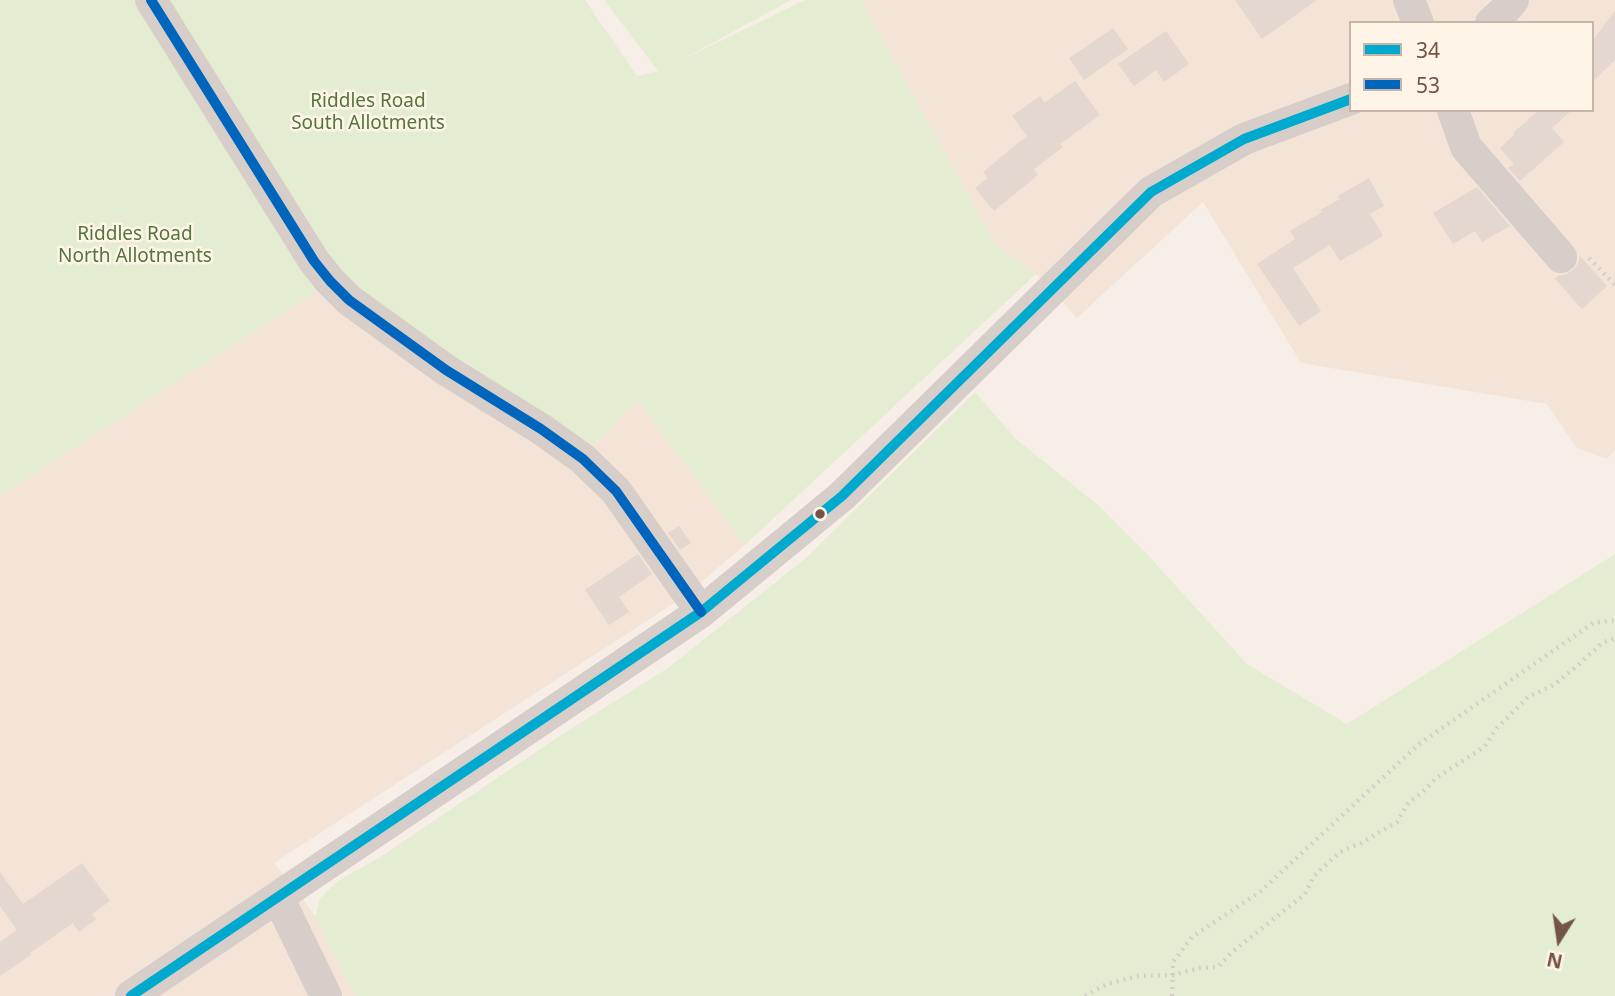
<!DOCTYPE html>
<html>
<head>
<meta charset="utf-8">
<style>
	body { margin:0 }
	#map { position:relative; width:1615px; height:996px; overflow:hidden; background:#f7efe7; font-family:"Noto Sans",sans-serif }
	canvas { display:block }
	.legend { position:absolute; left:1349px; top:21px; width:245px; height:91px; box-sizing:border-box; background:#fff4e8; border:2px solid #c8b4a8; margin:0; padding:9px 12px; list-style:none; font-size:21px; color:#755447 }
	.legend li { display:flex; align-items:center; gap:14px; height:35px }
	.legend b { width:35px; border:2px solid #c8b4a8 }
	.north { position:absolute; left:1524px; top:905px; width:70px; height:70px; -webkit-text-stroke:5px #fff4e8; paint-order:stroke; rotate:192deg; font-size:19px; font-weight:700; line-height:28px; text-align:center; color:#755447 }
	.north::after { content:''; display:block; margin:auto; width:24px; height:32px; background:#755447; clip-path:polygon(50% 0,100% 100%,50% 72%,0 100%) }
</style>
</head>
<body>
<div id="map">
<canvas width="1615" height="996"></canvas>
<ul class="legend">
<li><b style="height:9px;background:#00a9ce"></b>34</li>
<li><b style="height:9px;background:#0065bd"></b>53</li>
</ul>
<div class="north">N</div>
</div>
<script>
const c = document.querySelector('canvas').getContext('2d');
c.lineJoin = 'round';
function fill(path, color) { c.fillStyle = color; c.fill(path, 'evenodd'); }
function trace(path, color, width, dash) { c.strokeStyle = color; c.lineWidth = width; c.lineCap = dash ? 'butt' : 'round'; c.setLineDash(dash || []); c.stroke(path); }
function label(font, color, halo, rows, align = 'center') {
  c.font = font + ' "Noto Sans",sans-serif'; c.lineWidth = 5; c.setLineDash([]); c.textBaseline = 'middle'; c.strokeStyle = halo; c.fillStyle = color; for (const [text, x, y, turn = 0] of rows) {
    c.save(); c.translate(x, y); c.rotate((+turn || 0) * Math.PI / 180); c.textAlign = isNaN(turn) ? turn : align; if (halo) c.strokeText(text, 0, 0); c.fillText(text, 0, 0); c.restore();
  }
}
fill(new Path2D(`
	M 0,0 L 596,444 L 636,399 L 745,545 L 682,598 L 274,863 L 301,896 L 316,917 L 355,996 L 0,996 Z
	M 861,0 L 1615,0 L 1615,450 L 1607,459 L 1577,448 L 1547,404 L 1301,363 L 1203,202 L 1077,318 L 1036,274 L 995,244 ZM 1351,23 L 1592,23 L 1592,110 L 1351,110 Z`), '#f3e4d7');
fill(new Path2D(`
	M 0,0 L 139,0 L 320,289 L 0,496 Z
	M 164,0 L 585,0 L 637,76 L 658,71 L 604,0 L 791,0 L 683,59 L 805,0 L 861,0 L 995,244 L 1036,274 L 745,545 L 637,400 L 595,445 L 437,353 L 332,272 Z
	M 975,392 L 1017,440 L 1098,505 L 1146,553 L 1247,664 L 1347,724 L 1615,554 L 1615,996 L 355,996 L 315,917 L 320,898 L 338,881 L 377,859 L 564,733 L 668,668 L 806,558 Z`), '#e4edd1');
fill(new Path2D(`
	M 1235,0 L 1317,0 L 1262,39 Z
	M 1615,11 L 1615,60 L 1592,82 L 1592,41 Z
	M 1113,28 L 1128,49 L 1084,80 L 1069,58 Z
	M 1166,31 L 1189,64 L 1164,82 L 1156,70 L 1134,86 L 1118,64 Z
	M 1075,81 L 1100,115 L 1060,144 L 1063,147 L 1034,169 L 1038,175 L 994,211 L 975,188 L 988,178 L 983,172 L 1027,136 L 1012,116 L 1040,96 L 1044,103 Z
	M 1539,110 L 1572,110 L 1552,128 L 1564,142 L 1520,181 L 1508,168 L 1514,164 L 1500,148 L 1515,134 L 1513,133 Z
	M 1369,178 L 1384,206 L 1370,214 L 1383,236 L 1340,261 L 1330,245 L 1293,268 L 1321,311 L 1299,326 L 1257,264 L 1295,239 L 1290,231 L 1322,212 L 1320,210 L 1340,199 L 1338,196 Z
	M 1477,187 L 1510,226 L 1482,242 L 1475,231 L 1453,244 L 1433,213 Z
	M 1580,256 L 1607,286 L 1582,309 L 1555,279 L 1559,275 L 1565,275 L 1573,270 L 1578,264 Z
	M 679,526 L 691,543 L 680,550 L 668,533 Z
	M 638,554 L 652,574 L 619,597 L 629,612 L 609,625 L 585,590 Z
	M 82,863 L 110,901 L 92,914 L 96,919 L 79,932 L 73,923 L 30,953 L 31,955 L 0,976 L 0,942 L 17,930 L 0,906 L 0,872 L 23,904 Z`), '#e3d7cf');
trace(new Path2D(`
	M 1589,258 L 1615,285
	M 1085,996 L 1107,984 L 1138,976 L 1173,975 L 1199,968 L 1218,967 L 1231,953 L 1305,894 L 1314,876 L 1340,852 L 1361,843 L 1397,822 L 1409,802 L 1422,793 L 1436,778 L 1484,747 L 1497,728 L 1528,697 L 1554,685 L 1577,666 L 1602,643 L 1615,638
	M 1172,996 L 1173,962 L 1192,937 L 1261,891 L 1419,744 L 1593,623 L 1615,620`), '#d7cec9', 4.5, [2, 5]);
trace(new Path2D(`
	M 151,0 L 314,261 L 330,281 L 349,300 L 446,370 L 541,429 L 583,459 L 616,491 L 701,612
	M 1409,0 L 1418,23
	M 1491,23 L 1503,12 L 1513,0
	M 1453,110 L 1466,147 L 1561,257
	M 278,897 L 326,996
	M 131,996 L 701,612 L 842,496 L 1151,192 L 1244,139 L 1351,99`), '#d8cec9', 32);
trace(new Path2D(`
	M 131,996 L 701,612 L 842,496 L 1151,192 L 1244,139 L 1351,99`), '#00a9ce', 10);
trace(new Path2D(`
	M 151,0 L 314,261 L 330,281 L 349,300 L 446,370 L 541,429 L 583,459 L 616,491 L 701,612`), '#0065bd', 10);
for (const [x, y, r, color] of [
	[820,514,6,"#755447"]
]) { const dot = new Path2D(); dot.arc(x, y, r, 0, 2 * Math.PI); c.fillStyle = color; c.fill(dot); trace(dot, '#fff4e8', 2.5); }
label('19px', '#52763c', '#fff4e8', [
	["Riddles Road",368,102],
	["South Allotments",368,124],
	["Riddles Road",135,235],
	["North Allotments",135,257]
]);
</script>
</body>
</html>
